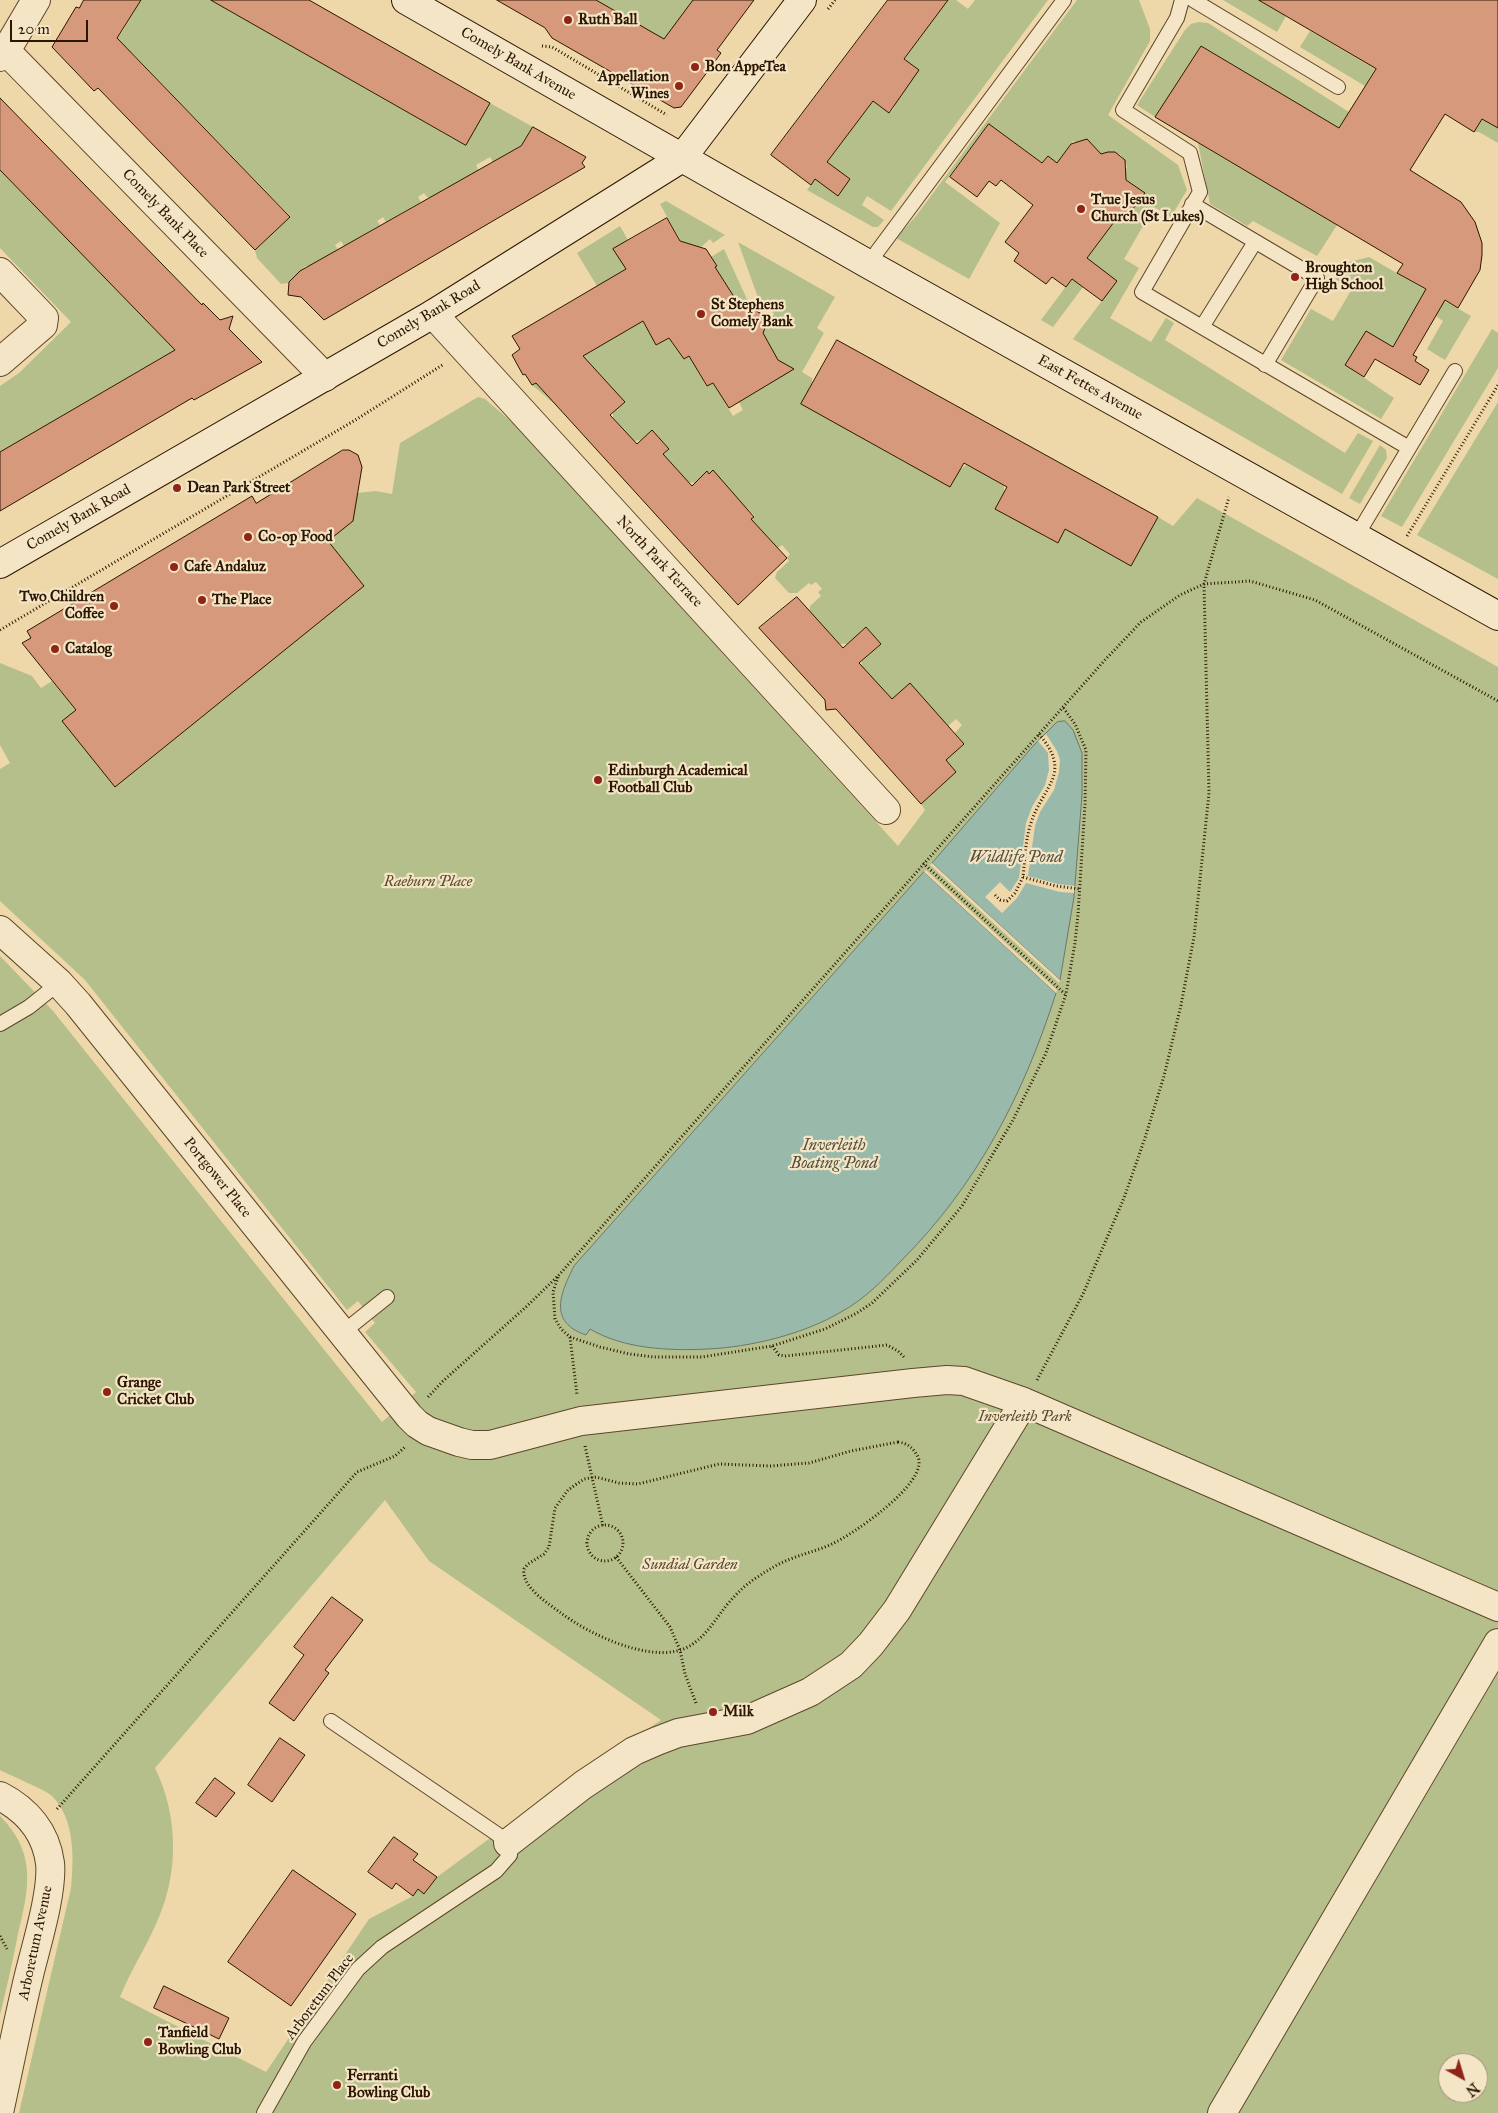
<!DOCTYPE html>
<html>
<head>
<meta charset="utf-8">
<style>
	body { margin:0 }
	#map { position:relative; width:1498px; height:2113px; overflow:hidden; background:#eed7a9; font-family:"IM FELL Great Primer",serif }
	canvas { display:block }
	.north { position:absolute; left:1438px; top:2053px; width:50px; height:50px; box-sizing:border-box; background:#f4e5c7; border:1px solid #a49277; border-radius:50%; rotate:141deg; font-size:14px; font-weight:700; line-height:20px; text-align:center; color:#2d1600 }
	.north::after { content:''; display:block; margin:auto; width:18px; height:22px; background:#8f2418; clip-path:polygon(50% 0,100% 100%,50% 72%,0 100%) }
	.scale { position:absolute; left:10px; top:20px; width:78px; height:22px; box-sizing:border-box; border:2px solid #2d1600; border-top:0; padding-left:6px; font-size:15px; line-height:18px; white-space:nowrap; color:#2d1600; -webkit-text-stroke:4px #f4e5c7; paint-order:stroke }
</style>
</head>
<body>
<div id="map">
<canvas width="1498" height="2113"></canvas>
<div class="north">N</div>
<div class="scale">20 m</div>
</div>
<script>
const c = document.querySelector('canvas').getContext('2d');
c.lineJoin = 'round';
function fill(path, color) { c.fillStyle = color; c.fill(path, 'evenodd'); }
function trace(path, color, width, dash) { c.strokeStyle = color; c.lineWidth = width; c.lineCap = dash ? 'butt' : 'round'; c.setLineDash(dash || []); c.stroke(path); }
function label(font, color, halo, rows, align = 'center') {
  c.font = font + ' "IM FELL Great Primer",serif'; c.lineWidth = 4.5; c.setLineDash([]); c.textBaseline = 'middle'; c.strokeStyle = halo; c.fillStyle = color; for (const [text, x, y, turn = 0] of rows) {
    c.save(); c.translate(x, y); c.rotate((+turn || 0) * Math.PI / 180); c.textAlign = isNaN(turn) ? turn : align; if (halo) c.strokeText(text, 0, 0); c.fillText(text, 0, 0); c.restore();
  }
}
fill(new Path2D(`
	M 141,0 L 211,0 L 460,142 L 469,139 L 490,103 L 533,127 L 521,146 L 493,162 L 490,157 L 476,165 L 479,171 L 433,198 L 427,197 L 424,193 L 418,197 L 421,202 L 417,204 L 386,222 L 383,217 L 377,221 L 380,225 L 344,246 L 341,241 L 335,245 L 338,250 L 308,267 L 306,266 L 288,283 L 281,284 L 257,258 L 255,250 L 290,216 L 133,54 L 111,45 L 122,32 Z
	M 596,0 L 693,0 L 664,42 Z
	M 948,0 L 956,0 L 968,9 L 975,0 L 1048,0 L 891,211 L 867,196 L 862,205 L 884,220 L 878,227 L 873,227 L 807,190 L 815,179 L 838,196 L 850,179 L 827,162 L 873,101 L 890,113 L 895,107 L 879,94 Z
	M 1077,0 L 1139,0 L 1150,29 L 1150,41 L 1108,115 L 1178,165 L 1187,190 L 1171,217 L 1154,207 L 1124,259 L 1139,268 L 1110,318 L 1151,342 L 1166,318 L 1174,323 L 1165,340 L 1345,453 L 1358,433 L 1373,441 L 1342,494 L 1073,339 L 1117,281 L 1083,287 L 1053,327 L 1041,320 L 1120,214 L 1127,218 L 1144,194 L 1124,178 L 1127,166 L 1121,155 L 1108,152 L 1097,158 L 1086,140 L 1077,143 L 1073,141 L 1057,163 L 1048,156 L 1042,163 L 989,124 L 945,182 L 1000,223 L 969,279 L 896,238 L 916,216 Z
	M 1223,0 L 1259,0 L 1286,16 L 1277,32 Z
	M 1199,22 L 1208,23 L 1349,112 L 1339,128 L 1201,46 L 1155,117 L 1137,105 L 1185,30 L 1191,24 Z
	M 1310,31 L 1375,69 L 1365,86 L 1300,47 Z
	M 1482,119 L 1498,128 L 1498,143 L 1479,132 L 1474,132 Z
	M 1198,143 L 1337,225 L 1317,256 L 1253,221 L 1247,226 L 1210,204 Z
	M 0,170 L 182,350 L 169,357 L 162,357 L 0,452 L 0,386 L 19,373 L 71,322 L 0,248 Z
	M 666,201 L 725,235 L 713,243 L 710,239 L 701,247 L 696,246 L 687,252 L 660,204 Z
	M 620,226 L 628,240 L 616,253 L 619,258 L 626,261 L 635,307 L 656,345 L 669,338 L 684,359 L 689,356 L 706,386 L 713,383 L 733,416 L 743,410 L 739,402 L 760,327 L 767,324 L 774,314 L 771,308 L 760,303 L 738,242 L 835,297 L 817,328 L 824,333 L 802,372 L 812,378 L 812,386 L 802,404 L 906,463 L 917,444 L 932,477 L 950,487 L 959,471 L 966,465 L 978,471 L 985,457 L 996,464 L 989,477 L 1004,486 L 1004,492 L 995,509 L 1009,517 L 1019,500 L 1051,519 L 1042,535 L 1057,543 L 1066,528 L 1131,565 L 1158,517 L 1173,526 L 1197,498 L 1498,667 L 1498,2113 L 19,2113 L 71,1888 C 74,1858 75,1819 52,1796 C 44,1789 11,1776 0,1770 L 0,956 L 53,1011 L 382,1422 L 416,1392 L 365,1332 L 375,1323 L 358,1301 L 347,1310 L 85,980 L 0,901 L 0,769 L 10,763 L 0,745 L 0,663 L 32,676 L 41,688 L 52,681 L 92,730 L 357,493 L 376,491 L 392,494 L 400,443 L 478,397 L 485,399 L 514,424 L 898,846 L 925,810 L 921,804 L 956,772 L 945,759 L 964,744 L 955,733 L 962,725 L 956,719 L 948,726 L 946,723 L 934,734 L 892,700 L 880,687 L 845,719 L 841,715 L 853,705 L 862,661 L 881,644 L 866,627 L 847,644 L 840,644 L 829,632 L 793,664 L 784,656 L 818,625 L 809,615 L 810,606 L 821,596 L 818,592 L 822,589 L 816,582 L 811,585 L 809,583 L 797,593 L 789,593 L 775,578 L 777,572 L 789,561 L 787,558 L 790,554 L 782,545 L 778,548 L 751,520 L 755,516 L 746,507 L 742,510 L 713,471 L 709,474 L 707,472 L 695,483 L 688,482 L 658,459 L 669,449 L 652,430 L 641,440 L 634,441 L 613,418 L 613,412 L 581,383 L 557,406 L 532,385 L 620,334 L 597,286 L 577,253 ZM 385,1500 L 429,1561 L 661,1720 L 512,1822 L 437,1877 L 425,1894 L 418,1889 L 413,1896 L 369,1919 L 266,2072 L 120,1997 C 130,1972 145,1949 156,1924 C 179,1875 179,1817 155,1768 ZM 1448,2063 L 1478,2063 L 1478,2093 L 1448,2093 Z
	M 724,249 L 751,308 L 736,300 L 715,267 L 717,265 L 711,257 Z
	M 1369,257 L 1471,316 L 1445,360 L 1427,349 L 1443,321 L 1436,316 L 1431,325 L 1412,314 L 1395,344 L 1392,355 L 1366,331 L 1345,365 L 1394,398 L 1381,419 L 1281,360 L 1311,309 L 1333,321 L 1352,289 L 1335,279 L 1345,263 Z
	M 1492,329 L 1498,333 L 1498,368 L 1402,527 L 1381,516 Z
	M 1498,402 L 1498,579 L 1417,535 Z
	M 1380,445 L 1386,450 L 1387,458 L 1360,504 L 1349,498 Z
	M 0,1816 C 39,1855 28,1892 17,1939 C 12,1965 6,1990 0,2015 Z`), '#b5bf8b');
const water = new Path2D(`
	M 1065,721 L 1073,730 L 1082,753 L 1082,795 L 1074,897 L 1060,980 L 932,863 L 1033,746 L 1057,722 Z
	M 924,872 L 1056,993 C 1024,1094 977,1185 901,1261 C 883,1280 865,1299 841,1312 C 804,1334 751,1347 708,1349 C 669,1351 624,1349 590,1329 L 586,1335 C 548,1322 560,1294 574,1266 Z`);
fill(water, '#99b9ab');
trace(water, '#6e7867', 1);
fill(new Path2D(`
	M 1046,734 L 1057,751 L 1060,760 L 1059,772 L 1054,790 L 1040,812 L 1035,826 L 1028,876 L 1058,884 L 1075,886 L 1074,893 L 1060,892 L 1026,883 L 1017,898 L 1002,913 L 985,897 L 1000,882 L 1010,892 L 1019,878 L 1026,823 L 1032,807 L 1045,785 L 1049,770 L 1048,753 L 1038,741 Z
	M 932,863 L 1060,980 L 1059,983 L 930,865 Z
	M 926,870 L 1057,990 L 1056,993 L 924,872 Z`), '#eed7a9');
const building = new Path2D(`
	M 84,0 L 141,0 L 117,38 L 290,217 L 255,250 L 98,88 L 94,91 L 52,47 L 76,7 L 79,8 Z
	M 211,0 L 309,0 L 490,103 L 466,145 Z
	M 497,0 L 596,0 L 664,39 L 693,0 L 754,0 L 717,50 L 721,53 L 708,71 L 681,107 L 674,108 L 552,38 L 545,28 Z
	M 888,0 L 948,0 L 904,59 L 919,70 L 889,113 L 873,101 L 827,162 L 850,179 L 838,196 L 815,179 L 811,185 L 771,155 Z
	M 1259,0 L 1498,0 L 1498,128 L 1482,119 L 1474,132 L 1445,114 L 1410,170 L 1461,202 L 1475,222 L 1482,243 L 1482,255 L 1480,270 L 1458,308 L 1445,300 L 1413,355 L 1417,357 L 1415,361 L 1429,370 L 1420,385 L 1375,359 L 1364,377 L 1345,365 L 1366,331 L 1393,347 L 1426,289 L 1397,273 L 1403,264 L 1155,117 L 1201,46 L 1339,128 L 1376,69 Z
	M 0,98 L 202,305 L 203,303 L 220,320 L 233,316 L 229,329 L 262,362 L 194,400 L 192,398 L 0,511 L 0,452 L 175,350 L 0,170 Z
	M 989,124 L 1042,163 L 1048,156 L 1057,163 L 1071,144 L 1087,139 L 1101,154 L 1108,152 L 1115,152 L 1125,160 L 1126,180 L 1145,193 L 1126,218 L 1120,214 L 1087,258 L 1117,281 L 1102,301 L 1072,279 L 1066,287 L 1052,277 L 1046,284 L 1014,261 L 1019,253 L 1005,242 L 1033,205 L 1001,180 L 996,186 L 989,181 L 977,197 L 950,177 Z
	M 533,127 L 586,157 L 582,163 L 585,167 L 324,320 L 301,297 L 288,295 L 289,282 L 300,271 L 521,146 Z
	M 667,218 L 680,241 L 706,249 L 717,266 L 715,267 L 736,300 L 769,318 L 763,333 L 778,360 L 794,369 L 729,408 L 713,383 L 707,386 L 689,356 L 684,359 L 669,338 L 656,345 L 643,321 L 583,356 L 625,402 L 610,415 L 637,444 L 652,430 L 669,449 L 663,454 L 692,486 L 707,471 L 709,474 L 713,470 L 754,517 L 751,519 L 787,558 L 738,605 L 536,383 L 532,385 L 525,374 L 523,375 L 512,355 L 520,349 L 512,336 L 626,269 L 613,249 Z
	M 837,340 L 1158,517 L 1131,566 L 1065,529 L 1058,543 L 995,509 L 1007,487 L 964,463 L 950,487 L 801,404 Z
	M 343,450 L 349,450 L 358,455 L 362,467 L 353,521 L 328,541 L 364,586 L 115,787 L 62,721 L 76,710 L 22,643 L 31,638 L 27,631 L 252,496 L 256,503 Z
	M 797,597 L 843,648 L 866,627 L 881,644 L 859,663 L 892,699 L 910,683 L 964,744 L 946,760 L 956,772 L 921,804 L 836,709 L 826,710 L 825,700 L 759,628 Z
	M 332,1597 L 363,1620 L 325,1670 L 329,1673 L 294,1721 L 269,1703 L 304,1655 L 294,1647 Z
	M 280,1738 L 305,1755 L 272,1802 L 248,1785 Z
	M 215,1778 L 235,1793 L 216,1817 L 196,1803 Z
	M 394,1837 L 418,1854 L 413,1860 L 437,1877 L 424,1894 L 418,1889 L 413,1896 L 396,1883 L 392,1889 L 368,1872 Z
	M 293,1870 L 356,1914 L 291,2006 L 228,1962 Z
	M 164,1986 L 229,2018 L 219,2039 L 154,2008 Z`);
fill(building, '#d6997b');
trace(building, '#2d1600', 1);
const lane = new Path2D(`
	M 1182,0 L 1177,18 L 1123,110 L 1190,153 L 1200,192 L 1142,292 L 1409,448
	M 1193,0 L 1338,87
	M 1192,204 L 1317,278 L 1265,365
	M 868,264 L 1064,0
	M 1202,327 L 1255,242
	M 1356,537 L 1455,371
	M 0,1024 L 29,1007 L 59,983
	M 342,1333 L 387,1297
	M 264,2113 L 304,2042 L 358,1969 L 382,1947 L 496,1871 L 510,1855 L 508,1843 L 497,1834 L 331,1721`);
const street = new Path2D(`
	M 6,51 L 325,377
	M 0,57 L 6,51 L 36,0
	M 0,272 L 44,318 L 43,325 L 0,362
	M 433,314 L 886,810
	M 0,930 L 59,983 L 78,1004 L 409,1416 L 417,1424 L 428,1431 L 459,1442 L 472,1445 L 490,1445 L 581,1421 L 913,1383 L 947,1380 L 964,1381 L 1024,1402 L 1498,1607
	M 0,1796 C 27,1810 46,1832 50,1863 C 53,1890 37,1943 30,1971 C 19,2016 10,2062 0,2108
	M 508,1843 L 583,1785 L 634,1751 L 657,1741 L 678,1733 L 747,1720 L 810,1692 L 851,1665 L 871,1644 L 897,1610 L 1024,1402
	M 1222,2113 L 1498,1643`);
const secondary = new Path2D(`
	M 406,0 L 868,264 L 1498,616
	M 0,564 L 433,314 L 682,158 L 802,0`);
trace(lane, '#5d462a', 16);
trace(street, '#5d462a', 30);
trace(secondary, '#2d1600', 30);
trace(new Path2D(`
	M 828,9 L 835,0
	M 542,46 L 552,47 L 667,115
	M 1407,536 L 1498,385
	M 0,630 L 357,419 L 444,364
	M 923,863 L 1065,994
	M 1023,877 L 1056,886 L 1080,889
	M 995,895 L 1000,900 L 1007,901 L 1015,893 L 1023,877 C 1025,859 1025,841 1031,823 C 1043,785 1074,774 1038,733
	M 558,1277 L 553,1292 L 555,1319 L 561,1329 L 570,1337 L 600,1347 L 629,1354 L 654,1357 L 702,1357 L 772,1346 L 825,1329 L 857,1313 L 872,1303 L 917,1260 L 962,1206 L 1013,1120 L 1046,1053 L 1066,994 L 1075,943 L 1078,915 L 1085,804 L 1086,750 L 1075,724 L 1062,706
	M 570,1337 L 577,1395
	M 772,1346 L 779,1355 L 785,1356 L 887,1345 L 898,1351 L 904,1357
	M 1037,1380 L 1083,1294 L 1124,1198 L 1145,1138 L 1164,1076 L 1181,1005 L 1194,937 L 1209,793 L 1204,584 L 1250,581 L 1315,600 L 1498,701
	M 428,1397 L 443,1381 L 527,1306 L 558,1276 L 1104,661 L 1141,622 L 1180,595 L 1204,584 L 1229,497
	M 898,1442 C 908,1443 914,1449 918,1457 C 929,1483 852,1535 832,1544 C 819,1550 806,1553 793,1558 C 779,1563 768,1570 756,1578 C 745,1585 735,1595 726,1606 C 712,1624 701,1645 677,1651 C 642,1659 589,1634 561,1613 C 549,1604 521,1587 524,1569 L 528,1564 L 544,1554 L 549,1547 L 555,1508 L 568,1490 L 584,1479 L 596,1477 L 619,1483 L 638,1484 L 719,1464 L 770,1466 L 809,1463 L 851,1451 Z
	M 585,1446 L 603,1526
	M587 1543a18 18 0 1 1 36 0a18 18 0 1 1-36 0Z
	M 616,1557 L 670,1627 L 680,1650 L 685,1674 L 696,1703
	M 57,1809 L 357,1472 L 395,1456 L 405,1447
	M 0,1936 L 7,1949`), '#2d1600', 3, [1, 2.5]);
trace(lane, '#f4e5c7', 14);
trace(street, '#f4e5c7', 28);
trace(secondary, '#f4e5c7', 28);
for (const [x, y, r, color] of [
	[568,20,5,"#8f2418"],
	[695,67,5,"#8f2418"],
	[679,86,5,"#8f2418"],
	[1081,209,5,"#8f2418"],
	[1295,277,5,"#8f2418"],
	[701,314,5,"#8f2418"],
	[177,488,5,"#8f2418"],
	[248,537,5,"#8f2418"],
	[174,567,5,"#8f2418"],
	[202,600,5,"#8f2418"],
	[114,606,5,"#8f2418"],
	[55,649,5,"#8f2418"],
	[598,780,5,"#8f2418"],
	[107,1392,5,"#8f2418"],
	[713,1712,5,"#8f2418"],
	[148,2042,5,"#8f2418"],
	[337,2085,5,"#8f2418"]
]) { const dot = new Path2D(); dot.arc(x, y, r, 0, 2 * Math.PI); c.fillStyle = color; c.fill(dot); trace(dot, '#f4e5c7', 2); }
label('bold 15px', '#2d1600', '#f4e5c7', [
	["Ruth Ball",578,20],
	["Bon AppeTea",705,67],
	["Appellation",669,77,"right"],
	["Wines",669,94,"right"],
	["True Jesus",1091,200],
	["Church (St Lukes)",1091,217],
	["Broughton",1305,268],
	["High School",1305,285],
	["St Stephens",711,305],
	["Comely Bank",711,322],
	["Dean Park Street",187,488],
	["Co-op Food",258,537],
	["Cafe Andaluz",184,567],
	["Two Children",104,597,"right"],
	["Coffee",104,614,"right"],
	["The Place",212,600],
	["Catalog",65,649],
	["Edinburgh Academical",608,771],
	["Football Club",608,788],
	["Grange",117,1383],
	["Cricket Club",117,1400],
	["Milk",723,1712],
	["Tanfield",158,2033],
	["Bowling Club",158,2050],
	["Ferranti",347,2076],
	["Bowling Club",347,2093]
], 'left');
label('15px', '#2d1600', '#f4e5c7', [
	["Comely Bank Avenue",518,64,30],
	["Comely Bank Place",165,214,46],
	["Comely Bank Road",429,315,-31],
	["East Fettes Avenue",1090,388,29],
	["Comely Bank Road",79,518,-30],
	["North Park Terrace",659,562,47],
	["Portgower Place",217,1178,51],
	["Arboretum Avenue",36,1943,-78],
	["Arboretum Place",320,1997,-53]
]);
label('italic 15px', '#56492a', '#f4e5c7', [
	["Raeburn Place",428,882],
	["Inverleith Park",1025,1417],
	["Sundial Garden",690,1565]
]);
label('italic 16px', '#534f3c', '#f4e5c7', [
	["Wildlife Pond",1016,858],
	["Inverleith",834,1146],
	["Boating Pond",834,1164]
]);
</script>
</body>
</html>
